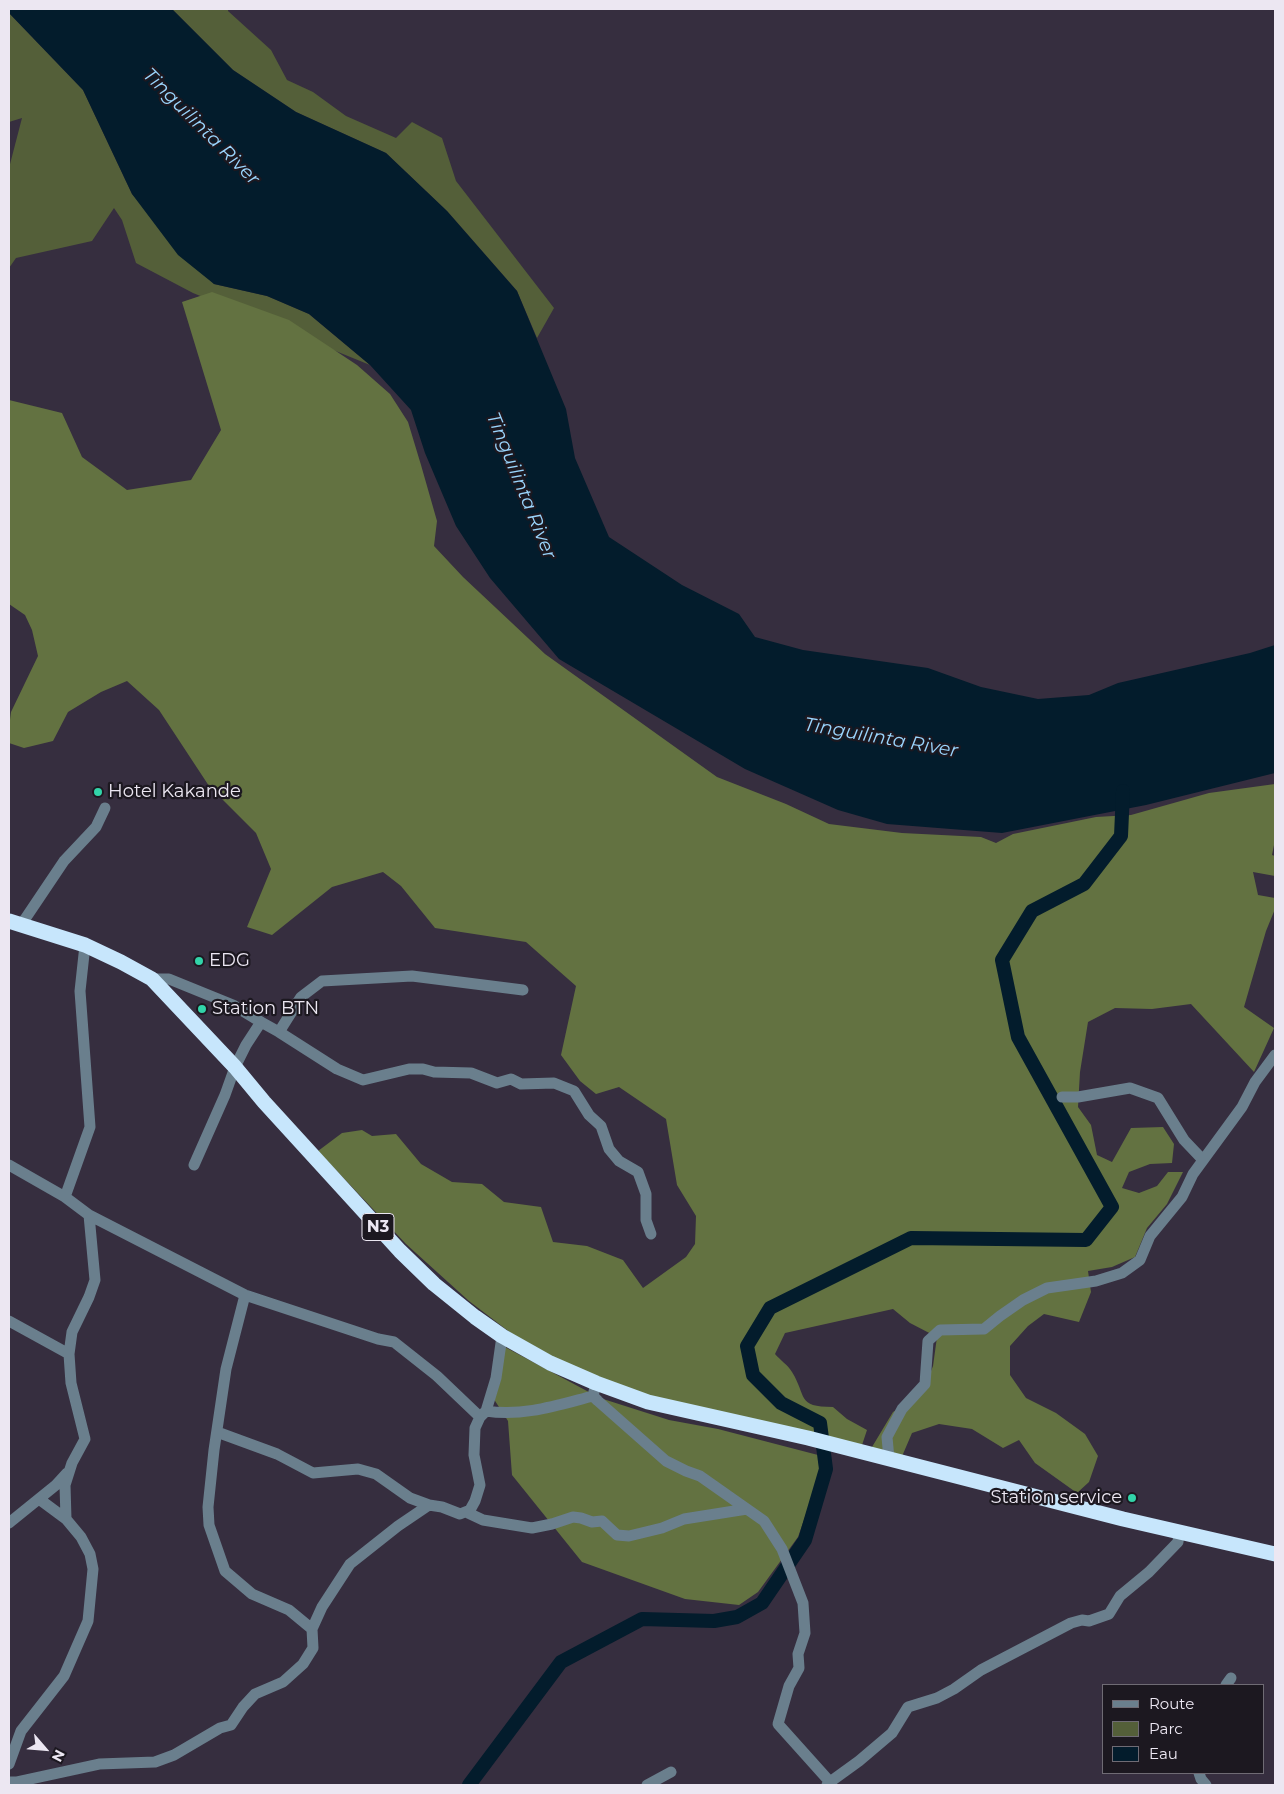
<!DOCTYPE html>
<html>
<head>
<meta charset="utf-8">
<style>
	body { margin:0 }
	#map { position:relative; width:1284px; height:1794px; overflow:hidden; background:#362e3f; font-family:Montserrat,sans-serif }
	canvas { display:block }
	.frame { position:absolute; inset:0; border:10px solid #ece7f2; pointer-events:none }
	.legend { position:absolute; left:1102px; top:1684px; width:162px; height:90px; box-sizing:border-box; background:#1c1820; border:1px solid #6f6b74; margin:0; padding:6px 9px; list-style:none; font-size:15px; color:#ece7f2 }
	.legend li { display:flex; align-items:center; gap:10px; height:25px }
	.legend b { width:25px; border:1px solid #6f6b74 }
	.north { position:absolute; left:20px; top:1724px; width:50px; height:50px; -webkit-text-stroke:4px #1c1820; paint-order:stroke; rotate:117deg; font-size:14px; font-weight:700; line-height:20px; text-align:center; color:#ece7f2 }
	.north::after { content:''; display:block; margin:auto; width:18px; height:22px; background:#ece7f2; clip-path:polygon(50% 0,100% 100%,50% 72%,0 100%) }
</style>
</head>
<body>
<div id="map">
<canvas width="1284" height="1794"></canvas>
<div class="frame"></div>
<ul class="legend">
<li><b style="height:6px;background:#6a7f8d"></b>Route</li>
<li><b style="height:14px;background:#545f39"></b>Parc</li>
<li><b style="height:14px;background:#031c2c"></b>Eau</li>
</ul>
<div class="north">N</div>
</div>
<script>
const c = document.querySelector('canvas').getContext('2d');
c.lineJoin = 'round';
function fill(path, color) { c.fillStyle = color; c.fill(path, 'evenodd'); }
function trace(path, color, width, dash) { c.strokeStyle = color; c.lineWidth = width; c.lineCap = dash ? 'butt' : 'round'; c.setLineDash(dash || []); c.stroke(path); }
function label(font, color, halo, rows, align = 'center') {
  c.font = font + ' Montserrat,sans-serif'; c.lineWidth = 4.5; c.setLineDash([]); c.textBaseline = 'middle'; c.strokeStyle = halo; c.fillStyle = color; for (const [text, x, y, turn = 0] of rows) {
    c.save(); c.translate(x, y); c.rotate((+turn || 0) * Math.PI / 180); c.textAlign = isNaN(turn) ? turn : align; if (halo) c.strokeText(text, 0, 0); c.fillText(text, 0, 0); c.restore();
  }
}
fill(new Path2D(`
	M 172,9 L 228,9 L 228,11 L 271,50 L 287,80 L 313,92 L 346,116 L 396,138 L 412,122 L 442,138 L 456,181 L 554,308 L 537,338 L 517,291 L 447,211 L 386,153 L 296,112 L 233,70 Z
	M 9,13 L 83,90 L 132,194 L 214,284 L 267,296 L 309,314 L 370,365 L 193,293 L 136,263 L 122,220 L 114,208 L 92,241 L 16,258 L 9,268 L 9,168 L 22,118 L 9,122 Z`), '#545f39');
fill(new Path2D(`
	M 212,292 L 289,320 L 357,365 L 390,394 L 408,422 L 421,465 L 437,521 L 434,546 L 463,577 L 545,654 L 717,777 L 786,804 L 829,824 L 902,833 L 981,837 L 996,843 L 1013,834 L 1096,817 L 1131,815 L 1209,793 L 1275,784 L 1275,840 L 1272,855 L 1275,856 L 1275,876 L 1253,872 L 1258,895 L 1275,898 L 1275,909 L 1266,931 L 1244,1007 L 1274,1028 L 1254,1072 L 1191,1004 L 1152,1009 L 1115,1008 L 1088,1022 L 1080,1072 L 1078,1107 L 1091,1125 L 1097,1155 L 1112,1162 L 1131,1128 L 1163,1127 L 1174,1144 L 1172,1163 L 1150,1164 L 1129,1172 L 1122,1188 L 1139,1193 L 1157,1186 L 1168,1172 L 1183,1172 L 1167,1204 L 1147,1228 L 1135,1257 L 1112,1267 L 1088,1271 L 1091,1292 L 1079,1322 L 1044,1314 L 1028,1326 L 1010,1346 L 1010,1375 L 1026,1398 L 1056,1413 L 1085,1434 L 1098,1456 L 1089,1482 L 1077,1493 L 1035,1463 L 1019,1440 L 1003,1448 L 972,1429 L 939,1424 L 912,1433 L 900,1461 L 869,1452 L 893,1412 L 922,1394 L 933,1366 L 937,1337 L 910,1323 L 893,1309 L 785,1333 L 775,1354 C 780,1360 788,1365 792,1372 C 807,1396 796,1407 833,1407 L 847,1419 L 867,1430 L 862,1445 L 626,1391 L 524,1343 L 469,1301 L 406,1244 L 318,1151 L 342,1133 L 362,1130 L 372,1136 L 396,1134 L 421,1164 L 452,1182 L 482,1184 L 504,1202 L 541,1207 L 553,1242 L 587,1246 L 623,1260 L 643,1288 L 686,1257 L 695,1244 L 696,1216 L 677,1185 L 666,1119 L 619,1087 L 596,1094 L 580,1081 L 561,1055 L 576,986 L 526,942 L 435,928 L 401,886 L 383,872 L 332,887 L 272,935 L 247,927 L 271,869 L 256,833 L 209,786 L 159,710 L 127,681 L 101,692 L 68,712 L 53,741 L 24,748 L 9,743 L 9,727 L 11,712 L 38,656 L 32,630 L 25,615 L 9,604 L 9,400 L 62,413 L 82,457 L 127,490 L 191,480 L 221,430 L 182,302 Z
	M 503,1346 L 600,1398 L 669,1420 L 718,1429 L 818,1455 L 820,1474 L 798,1537 L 758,1592 L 739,1605 L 685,1599 L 582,1562 L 512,1475 L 508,1421 L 488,1390 Z`), '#637241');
fill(new Path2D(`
	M 9,9 L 172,9 L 233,70 L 296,112 L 386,153 L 447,211 L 517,291 L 566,409 L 575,458 L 609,537 L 682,585 L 739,614 L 755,637 L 803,650 L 928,668 L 981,687 L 1038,699 L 1089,695 L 1118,683 L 1250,653 L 1275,645 L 1275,773 L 1146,805 L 1002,833 L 887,824 L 838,810 L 745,769 L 559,659 L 490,578 L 456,526 L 425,453 L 411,410 L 370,365 L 309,314 L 267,296 L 214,284 L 178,255 L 132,194 L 83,90 L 9,13 Z`), '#031c2c');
trace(new Path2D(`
	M 469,1785 L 561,1662 L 642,1619 L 714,1621 L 737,1617 L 762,1603 L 805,1540 L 826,1469 L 820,1423 L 781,1403 L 753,1375 L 747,1346 L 770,1308 L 911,1238 L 1086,1240 L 1112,1207 L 1018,1037 L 1002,960 L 1032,911 L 1084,884 L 1121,836 L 1123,791`), '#031c2c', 14);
trace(new Path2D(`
	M 21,925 L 64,861 L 96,827 L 105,808
	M 152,979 L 169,979 L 233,1005 L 261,1022 L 246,1045 L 235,1067 L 225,1095 L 194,1165
	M 261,1022 L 279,1032 L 301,997 L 322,981 L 412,976 L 523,990
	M 279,1032 L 337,1069 L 363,1080 L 409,1069 L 423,1069 L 434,1072 L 471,1073 L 497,1083 L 511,1079 L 521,1084 L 554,1083 L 574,1091 L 589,1115 L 601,1126 L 609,1149 L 619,1161 L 638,1172 L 646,1194 L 646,1220 L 651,1234
	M 1062,1097 L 1078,1097 L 1130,1088 L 1158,1098 L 1184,1140 L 1203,1160
	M 9,1165 L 65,1197 L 89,1215 L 245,1295 L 378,1339 L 394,1342 L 437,1376 L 480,1417
	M 65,1197 L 90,1127 L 80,991 L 85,945
	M 245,1295 L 226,1369 L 214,1450 L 208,1507 L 209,1525 L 225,1571 L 252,1594 L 289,1610 L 312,1629
	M 9,1321 L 69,1354
	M 596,1383 L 593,1396 L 598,1401 L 666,1461 L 686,1471 L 700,1476 L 764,1521 L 782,1549 L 803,1603 L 805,1633 L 798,1654 L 799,1668 L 789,1686 L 778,1724 L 830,1782
	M 486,1411 C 523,1417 558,1405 593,1396
	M 217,1432 L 277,1454 L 313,1473 L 358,1469 L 376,1474 L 410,1498 L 429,1505
	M 889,1459 L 887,1437 L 902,1409 L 925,1384 L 928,1341 L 940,1330 L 984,1329 L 1000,1316 L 1023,1300 L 1047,1288 L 1096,1281 L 1122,1273 L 1140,1260 L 1150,1236 L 1182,1197 L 1193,1174 L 1242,1107 L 1255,1082 L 1275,1055
	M 39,1499 L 66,1519
	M 466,1512 L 483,1520 L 532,1528 L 552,1524 L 573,1517 L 581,1518 L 592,1522 L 602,1521 L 617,1535 L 629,1536 L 662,1528 L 684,1519 L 747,1509
	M 9,1523 L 56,1485 L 67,1473
	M 1226,1685 L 1231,1678
	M 9,1764 L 21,1731 L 64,1676 L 88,1621 L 93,1569 L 90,1554 L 81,1537 L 66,1519 L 65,1485 L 72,1463 L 85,1439 L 71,1383 L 69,1354 L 72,1332 L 89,1297 L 95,1280 L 89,1215
	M 1199,1773 L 1201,1779 L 1206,1785
	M 9,1782 L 16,1782 L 99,1764 L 155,1762 L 174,1755 L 220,1728 L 231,1725 L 243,1707 L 255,1694 L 283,1682 L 303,1664 L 313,1648 L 312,1629 L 322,1607 L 350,1564 L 398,1526 L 429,1505 L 442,1507 L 460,1514 L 470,1510 L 475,1501 L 480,1485 L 474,1455 L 475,1428 L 480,1417 L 486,1411 L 496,1378 L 502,1336
	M 647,1785 L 671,1772
	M 827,1785 L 830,1782 L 859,1761 L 892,1733 L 908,1707 L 937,1698 L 954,1689 L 981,1670 L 1071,1623 L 1082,1620 L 1089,1621 L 1109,1614 L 1120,1596 L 1149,1572 L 1178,1542 L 1179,1531`), '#6a7f8d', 11);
trace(new Path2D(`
	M 9,921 L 85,945 L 121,962 L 152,979 L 235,1067 L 264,1102 L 400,1251 L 434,1284 L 475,1317 L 502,1336 L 550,1363 L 596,1383 L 648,1402 L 808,1438 L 1123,1519 L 1275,1554`), '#c7e6fc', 15);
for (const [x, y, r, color] of [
	[98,792,5,"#32d4a9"],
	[199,961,5,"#32d4a9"],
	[202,1009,5,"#32d4a9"],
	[1132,1498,5,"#32d4a9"]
]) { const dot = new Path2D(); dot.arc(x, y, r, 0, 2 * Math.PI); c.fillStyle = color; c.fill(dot); trace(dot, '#1c1820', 2); }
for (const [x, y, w] of [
	[378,1227,32]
]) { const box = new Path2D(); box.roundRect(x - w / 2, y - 13.5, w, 27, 4); c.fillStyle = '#1c1820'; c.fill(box); trace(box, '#ece7f2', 1); }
label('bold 16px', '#ece7f2', null, [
	["N3",378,1227]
]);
label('18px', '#ece7f2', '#1c1820', [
	["Hotel Kakande",108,792],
	["EDG",209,961],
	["Station BTN",212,1009],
	["Station service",1122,1498,"right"]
], 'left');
label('italic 19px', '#9ad5fd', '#1c1820', [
	["Tinguilinta River",201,127,45],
	["Tinguilinta River",521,486,68],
	["Tinguilinta River",881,738,10]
]);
</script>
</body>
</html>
